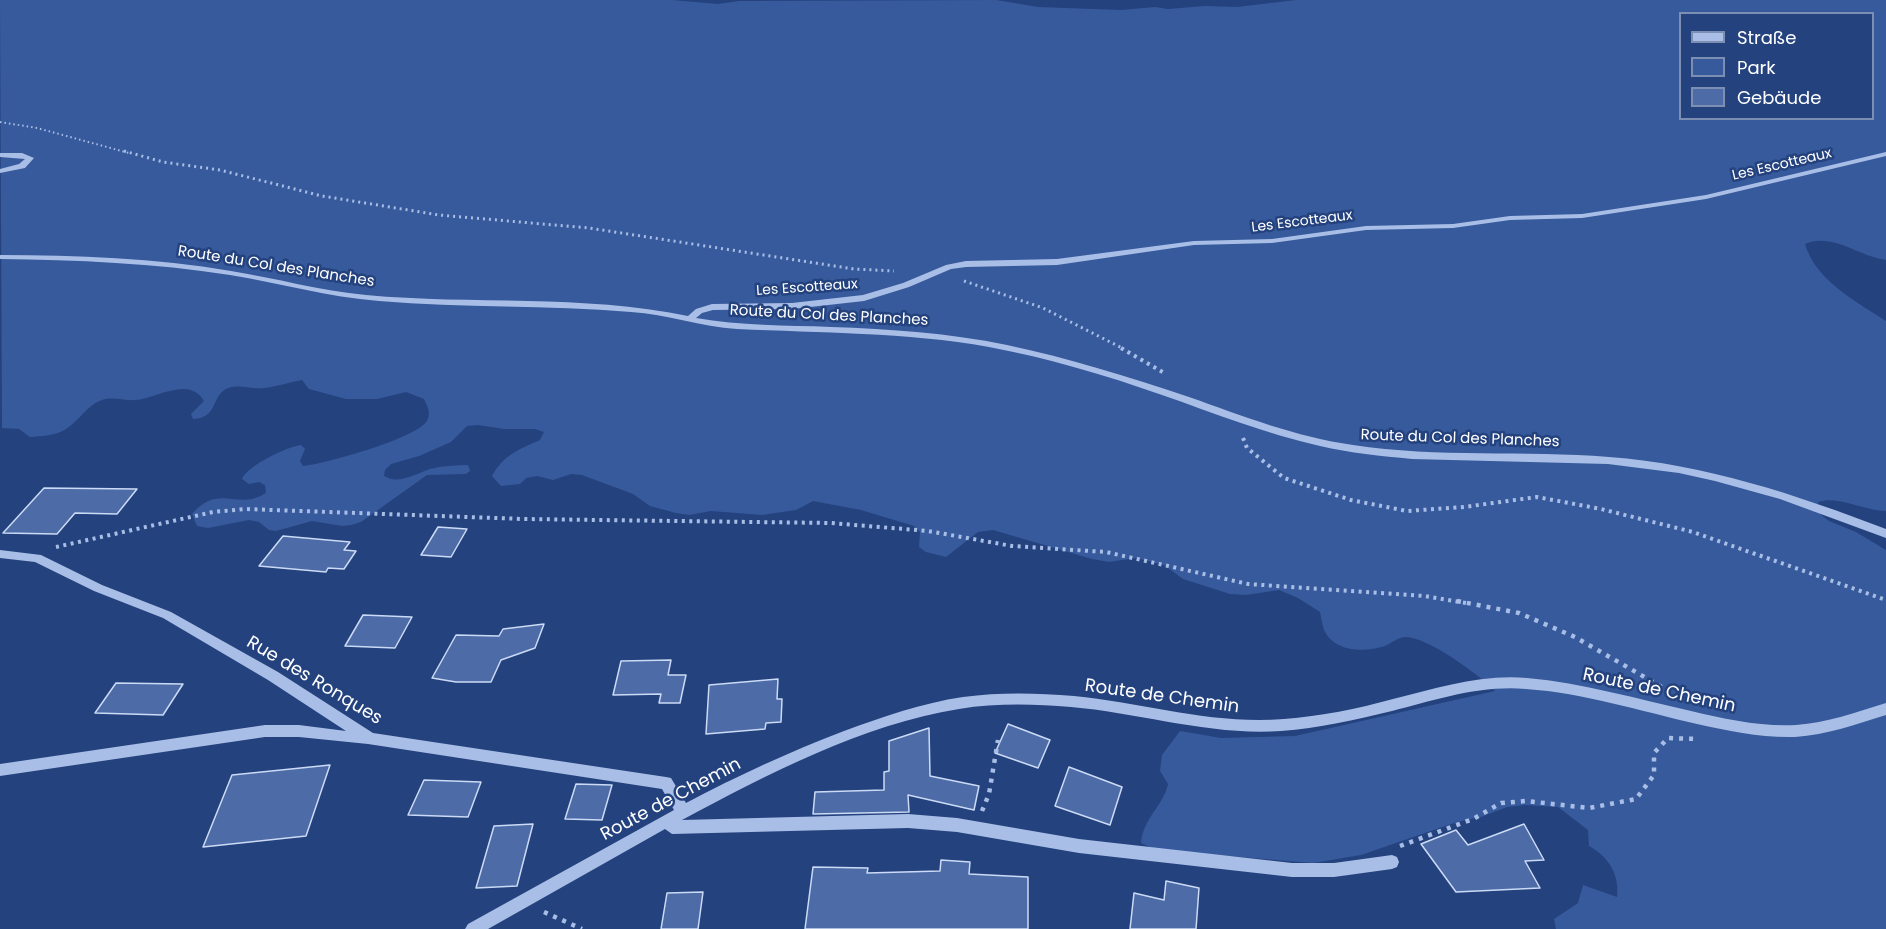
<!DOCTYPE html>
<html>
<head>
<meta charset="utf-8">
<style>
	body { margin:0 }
	#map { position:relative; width:1886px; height:929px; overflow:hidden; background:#24427e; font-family:Poppins,sans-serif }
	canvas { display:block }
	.legend { position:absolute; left:1679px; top:12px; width:195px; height:108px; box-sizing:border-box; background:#24427e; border:2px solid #7c8eb2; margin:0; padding:8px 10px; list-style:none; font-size:18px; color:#fff }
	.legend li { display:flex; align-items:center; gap:12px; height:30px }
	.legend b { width:30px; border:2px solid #7c8eb2 }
</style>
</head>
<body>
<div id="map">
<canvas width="1886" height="929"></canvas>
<ul class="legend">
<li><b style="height:8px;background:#a9bee6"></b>Straße</li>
<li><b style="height:16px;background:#375a9c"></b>Park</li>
<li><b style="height:16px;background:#4c6ba7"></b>Gebäude</li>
</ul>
</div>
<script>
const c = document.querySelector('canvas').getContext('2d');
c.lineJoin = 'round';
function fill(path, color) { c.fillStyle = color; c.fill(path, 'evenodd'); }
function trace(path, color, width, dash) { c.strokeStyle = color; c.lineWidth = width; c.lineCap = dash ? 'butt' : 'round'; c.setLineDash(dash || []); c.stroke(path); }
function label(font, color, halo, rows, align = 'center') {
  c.font = font + ' Poppins,sans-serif'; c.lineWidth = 5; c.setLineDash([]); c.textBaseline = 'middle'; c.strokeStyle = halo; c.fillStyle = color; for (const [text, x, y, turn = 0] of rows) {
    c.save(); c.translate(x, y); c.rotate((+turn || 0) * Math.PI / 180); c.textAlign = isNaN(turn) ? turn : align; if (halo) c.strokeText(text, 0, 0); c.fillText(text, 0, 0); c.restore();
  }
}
fill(new Path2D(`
	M 0,0 L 672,0 L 718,4 L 739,1 L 996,0 L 1038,7 L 1121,10 L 1155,7 L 1168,9 L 1205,6 L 1237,7 L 1296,0 L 1886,0 L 1886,260 C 1858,256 1832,232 1805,244 C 1815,280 1857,302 1886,321 L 1886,511 C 1864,511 1839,495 1818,502 L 1820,514 L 1829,521 L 1856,532 L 1886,550 L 1886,929 L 1556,929 L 1554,919 L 1578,903 L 1583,885 L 1617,897 C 1620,875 1608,856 1589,846 L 1588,830 L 1558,807 L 1525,805 L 1507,807 L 1481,817 L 1457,822 L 1361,855 L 1313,863 L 1181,852 L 1152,848 L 1141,843 C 1143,818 1164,805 1168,784 L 1160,771 L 1162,755 L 1180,731 L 1221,738 L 1295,736 L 1495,691 C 1480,675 1427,637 1406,637 C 1398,637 1392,643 1385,646 C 1365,653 1334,652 1324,630 C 1322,624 1321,617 1320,612 L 1298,598 L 1279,590 L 1246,595 L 1230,594 L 1183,579 L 1164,565 L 1136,558 L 1109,562 L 1092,559 L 993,530 L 978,532 L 946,557 L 926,552 L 919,547 L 920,532 L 914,526 L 861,510 L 813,501 L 796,510 L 762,515 L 711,511 L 689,515 L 676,513 L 650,506 L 633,494 L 582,475 L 571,474 L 553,480 L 537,476 L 526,478 L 520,484 L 501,486 L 492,476 C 503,455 520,449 540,440 L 544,432 L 535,429 L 504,429 L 478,425 L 467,426 L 451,442 L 419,456 L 391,464 L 385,470 L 384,476 C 399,485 415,474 430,469 C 442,466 456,465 468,465 L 470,471 L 466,474 L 427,475 L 361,522 L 351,525 L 342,526 L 312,521 L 276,531 L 269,530 L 259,522 L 249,520 L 208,528 L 197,526 L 192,514 C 220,482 236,512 266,493 L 265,485 L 259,482 L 249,484 L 242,479 C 247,466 286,447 301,445 L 305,449 L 300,461 L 303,466 C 325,464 417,438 427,421 C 431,413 428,407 424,399 L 406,392 L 377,399 L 346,399 L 309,389 L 302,380 C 289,382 276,387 264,388 C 251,390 239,383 226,389 C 211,397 218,418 193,419 L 191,414 L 204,401 C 189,375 156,399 135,400 C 124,401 113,396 102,400 C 87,405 79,421 66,429 C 56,436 41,436 30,437 L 19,429 L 2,428 ZM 1680,14 L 1872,14 L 1872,118 L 1680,118 Z`), '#375a9c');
const building = new Path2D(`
	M 44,488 L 137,489 L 117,514 L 75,513 L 57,534 L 3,533 Z
	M 438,527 L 467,529 L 451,557 L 421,555 Z
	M 283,536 L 350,542 L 344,550 L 356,551 L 344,569 L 328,568 L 326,572 L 259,566 Z
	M 363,615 L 412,617 L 395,648 L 345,646 Z
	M 544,624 L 535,648 L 501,660 L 491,682 L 456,682 L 432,678 L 456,635 L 499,636 L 503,629 Z
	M 671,660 L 668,675 L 686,675 L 680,703 L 659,703 L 661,694 L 613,695 L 621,661 Z
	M 778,679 L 777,699 L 782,699 L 781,722 L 766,723 L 765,729 L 706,734 L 709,685 Z
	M 116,683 L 183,684 L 163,715 L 95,713 Z
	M 1008,724 L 1050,740 L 1038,768 L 995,753 Z
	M 929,728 L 930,776 L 979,786 L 974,810 L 908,795 L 909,812 L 813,814 L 815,792 L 884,790 L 884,772 L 889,771 L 889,741 Z
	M 330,765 L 306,836 L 203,847 L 232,775 Z
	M 1069,767 L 1122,787 L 1110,825 L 1055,806 Z
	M 424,780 L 481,782 L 468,817 L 408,815 Z
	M 576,784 L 612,785 L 602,820 L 565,819 Z
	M 533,824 L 517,886 L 476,888 L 494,826 Z
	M 1524,824 L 1544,860 L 1525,861 L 1540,888 L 1456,892 L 1421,844 L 1456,830 L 1468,845 Z
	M 941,860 L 970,862 L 969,874 L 1028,877 L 1028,929 L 805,929 L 813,867 L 868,868 L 867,873 L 940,871 Z
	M 1166,881 L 1199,888 L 1196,929 L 1130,929 L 1134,893 L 1164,900 Z
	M 703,892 L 698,929 L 661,929 L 667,893 Z`);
fill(building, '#4c6ba7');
trace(building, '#ccdbf5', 1.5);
trace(new Path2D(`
	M 0,122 L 37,128 L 129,153`), '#a9bee6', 2, [1.5, 3]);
trace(new Path2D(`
	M 124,151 L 163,162 L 220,170 L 322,196 L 439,215 L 589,228 L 854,269 L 894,271
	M 964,281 L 1043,308 L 1124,349`), '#a9bee6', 3, [2, 4]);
trace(new Path2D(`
	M 1121,348 L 1166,374
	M 1243,438 L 1247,448 L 1284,478 L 1351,500 L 1407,511 L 1464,507 L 1537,497 L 1601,509 L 1693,532 L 1886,600
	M 56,547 L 213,512 L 245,509 L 523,519 L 831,523 L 928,531 L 1012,546 L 1106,552 L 1248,584 L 1424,596 L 1466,603`), '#a9bee6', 4, [3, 4.5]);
trace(new Path2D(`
	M 1457,601 L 1519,613 L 1575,637 L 1667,690
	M 982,811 L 989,794 L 998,740
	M 1400,846 L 1473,819 L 1501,803 L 1526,801 L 1589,808 L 1636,799 L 1654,775 L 1654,753 L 1668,738 L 1697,739
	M 544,912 L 582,929`), '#a9bee6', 4.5, [4, 6]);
fill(new Path2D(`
	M 1886,152 L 1886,156 L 1706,199 L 1582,218 L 1510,220 L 1453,228 L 1366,230 L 1272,243 L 1194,245 L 1057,265 L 966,267 L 951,269 L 909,287 L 864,301 L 792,309 L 713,310 L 702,313 L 696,318 C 740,326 786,325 831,327 C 890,329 949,333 1007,345 C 1069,358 1129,377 1189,397 C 1243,416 1296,437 1353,445 C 1438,458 1524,450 1609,457 C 1705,464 1797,495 1886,529 L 1886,538 L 1780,499 L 1715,481 L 1679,473 L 1608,464 L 1412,459 C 1381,456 1350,453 1320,446 C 1266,434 1214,413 1162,395 C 1105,375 1048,358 989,347 C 905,332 821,333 737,329 C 701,327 667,314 631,312 C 547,305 463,308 379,301 C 328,297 280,283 230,275 C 154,263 77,260 0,259 L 0,255 C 77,255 155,258 231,271 C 276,278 320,291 366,295 C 473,305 582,294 688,316 L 696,309 L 712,304 L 792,303 L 863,295 L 903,283 L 946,265 L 966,261 L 1057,259 L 1194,241 L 1272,239 L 1366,226 L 1453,224 L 1510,216 L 1582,214 L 1706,195 Z
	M 0,153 L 22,153 L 34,158 L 25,168 L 0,173 L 0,169 L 19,164 L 25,159 L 0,157 Z
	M 0,550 L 41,555 L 102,585 L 171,612 L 278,672 L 373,733 L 666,777 L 671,778 L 686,803 C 737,776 789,752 844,731 C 882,717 922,703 963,697 C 1000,692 1037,693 1074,696 C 1144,703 1213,725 1284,719 C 1321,716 1357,709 1393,699 C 1438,688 1481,674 1527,678 C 1583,683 1637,699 1691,711 C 1725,719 1761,727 1796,725 C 1827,723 1856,712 1886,703 L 1886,715 C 1856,724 1827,735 1795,737 C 1762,738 1729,731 1697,724 C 1640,711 1584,693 1526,689 C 1479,685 1436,700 1392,711 C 1355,720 1319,728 1281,731 C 1211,736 1141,713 1071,707 C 1034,704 996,703 959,709 C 864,724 766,775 682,820 L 908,814 L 957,818 L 1079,839 L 1292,863 L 1334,863 L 1392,855 L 1397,857 L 1399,862 L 1397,867 L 1392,869 L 1334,877 L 1292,877 L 1079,853 L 957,832 L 908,828 L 672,834 L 665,829 L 488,929 L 465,929 L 468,924 L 674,810 L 662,789 L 368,744 L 299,737 L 265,737 L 0,776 L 0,764 L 265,725 L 299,725 L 346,731 L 268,680 L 163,618 L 94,591 L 35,562 L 0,558 Z`), '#a9bee6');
label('14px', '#fff', '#24427e', [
	["Les Escotteaux",1782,165,-13],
	["Les Escotteaux",1302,222,-7],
	["Les Escotteaux",807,288,-4]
]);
label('15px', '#fff', '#24427e', [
	["Route du Col des Planches",276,267,9],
	["Route du Col des Planches",829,316,3],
	["Route du Col des Planches",1460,439,2]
]);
label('18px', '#fff', '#24427e', [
	["Rue des Ronques",314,681,31],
	["Route de Chemin",1659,691,12],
	["Route de Chemin",1162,697,8],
	["Route de Chemin",671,800,-28]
]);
</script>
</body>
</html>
